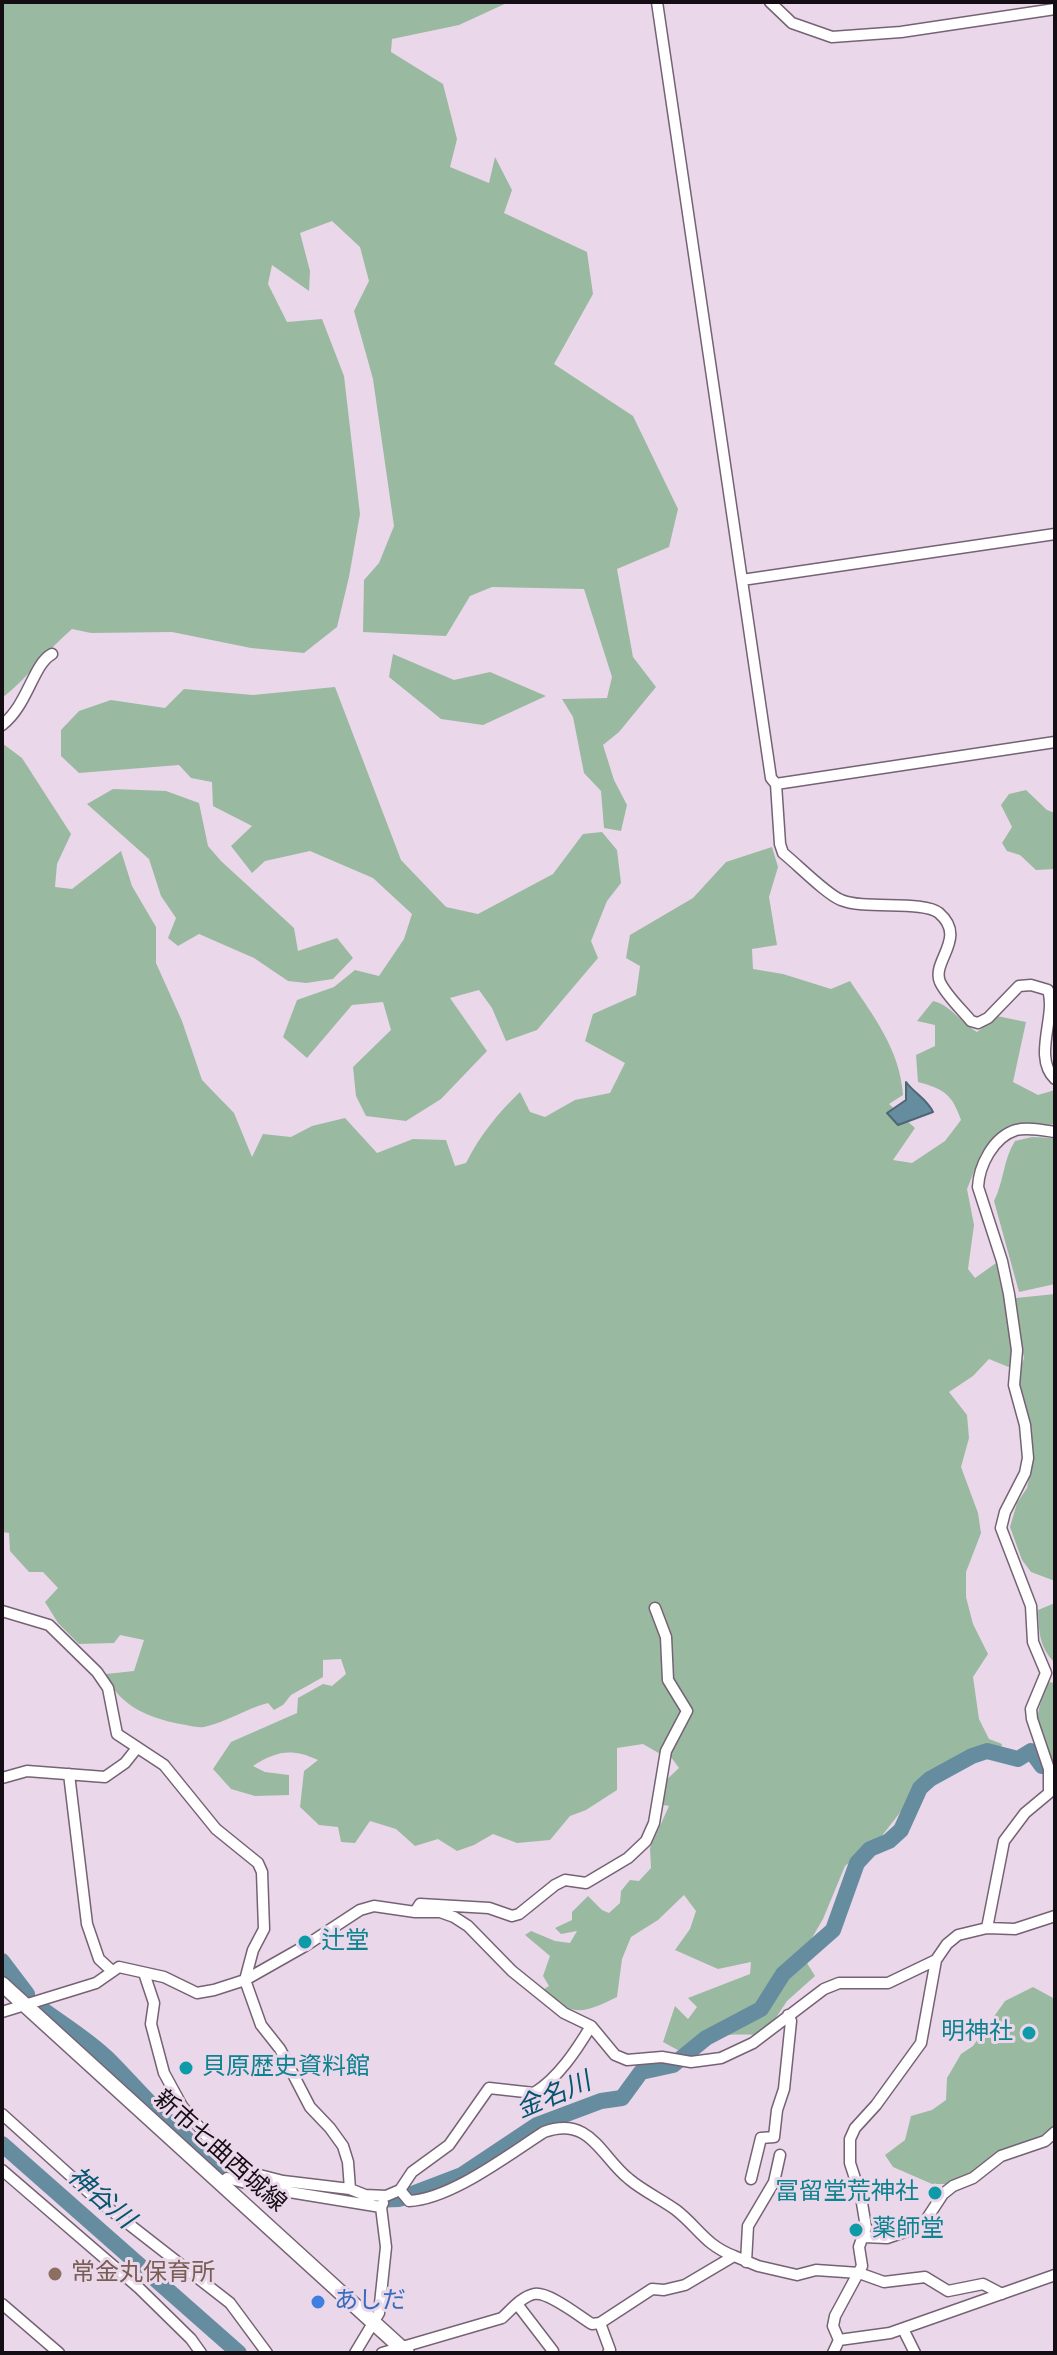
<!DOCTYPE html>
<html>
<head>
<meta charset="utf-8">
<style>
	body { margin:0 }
	#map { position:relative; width:1057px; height:2355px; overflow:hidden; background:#ebd7ea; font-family:"Titillium Web",sans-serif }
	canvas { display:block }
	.frame { position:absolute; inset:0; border:4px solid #140d14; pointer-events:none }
</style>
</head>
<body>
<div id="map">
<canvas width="1057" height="2355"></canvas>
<div class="frame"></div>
</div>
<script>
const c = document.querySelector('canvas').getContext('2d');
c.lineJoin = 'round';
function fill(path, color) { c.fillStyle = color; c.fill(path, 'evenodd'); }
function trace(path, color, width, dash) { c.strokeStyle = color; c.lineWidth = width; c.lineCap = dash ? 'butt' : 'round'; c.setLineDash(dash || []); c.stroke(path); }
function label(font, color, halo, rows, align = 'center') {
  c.font = font + ' "Titillium Web","Noto Sans JP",sans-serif'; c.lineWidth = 6; c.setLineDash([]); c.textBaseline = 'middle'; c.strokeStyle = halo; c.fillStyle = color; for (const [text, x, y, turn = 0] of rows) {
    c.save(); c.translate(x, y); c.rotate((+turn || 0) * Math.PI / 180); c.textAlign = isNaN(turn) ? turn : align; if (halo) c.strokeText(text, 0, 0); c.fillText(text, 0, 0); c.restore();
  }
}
fill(new Path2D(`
	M 2,2 L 509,2 L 459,25 L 392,39 L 391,52 L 443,84 L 457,139 L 450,167 L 489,183 L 495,157 L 512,190 L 504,213 L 587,252 L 593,294 L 554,364 L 633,416 L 678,509 L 669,547 L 617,569 L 633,657 L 656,687 L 619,732 L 603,745 L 614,780 L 627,805 L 621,831 L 604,828 L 601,791 L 584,773 L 573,717 L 562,699 L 607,698 L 612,677 L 584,589 L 492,587 L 470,596 L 446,636 L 363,632 L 364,580 L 379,563 L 394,526 L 373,379 L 354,311 L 369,281 L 360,247 L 332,221 L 300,233 L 310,271 L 309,291 L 272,265 L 268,284 L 287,322 L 322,319 L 344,376 L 360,514 L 349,577 L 337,627 L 304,653 L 251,648 L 172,632 L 91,633 L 72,629 C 47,650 28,678 2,698 Z
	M 393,654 L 454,680 L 490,672 L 546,696 L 483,725 L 441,719 L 389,677 Z
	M 335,687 L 401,860 L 446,907 L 478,914 L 553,874 L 583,834 L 602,832 L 617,850 L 621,883 L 607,901 L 591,941 L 598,958 L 537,1030 L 506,1041 L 492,1008 L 479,990 L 450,998 L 487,1051 L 441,1099 L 406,1121 L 366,1116 L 356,1096 L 353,1067 L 391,1030 L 383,1002 L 352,1005 L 307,1058 L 283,1037 L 297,1000 L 334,987 L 355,970 L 379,976 L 404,939 L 412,914 L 373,878 L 310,851 L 265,861 L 252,873 L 231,846 L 252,826 L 213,806 L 212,782 L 191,778 L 179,765 L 79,773 L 61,756 L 61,730 L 79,711 L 111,700 L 165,708 L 184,689 L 253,695 Z
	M 2,743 L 22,758 L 71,834 L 57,864 L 55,887 L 72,889 L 121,851 L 132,886 L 156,927 L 156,963 L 182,1021 L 202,1080 L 234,1113 L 252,1157 L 263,1134 L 291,1137 L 312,1126 L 345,1118 L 377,1153 L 413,1139 L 446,1140 L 455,1166 L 466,1163 C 480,1135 498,1113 520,1092 L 530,1112 L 545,1117 L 575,1100 L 610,1093 L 625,1063 L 585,1041 L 593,1014 L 636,995 L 640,966 L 626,958 L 630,935 L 693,898 L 726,862 L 772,847 L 778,867 L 769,897 L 777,945 L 752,949 L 753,969 L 783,974 L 831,989 L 850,981 C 874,1017 900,1050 903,1095 L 889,1104 L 915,1128 L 893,1160 L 912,1163 L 945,1141 L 961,1120 C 952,1094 944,1089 918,1082 L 916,1055 L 935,1046 L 935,1025 L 917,1021 L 933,1001 C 952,1006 960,1022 977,1032 L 997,1016 L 1026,1022 L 1013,1082 L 1038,1095 L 1055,1090 L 1055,1124 L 1007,1130 L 981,1154 L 967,1189 L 974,1225 L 968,1269 L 975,1278 L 996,1263 L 1013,1340 L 1011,1368 L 989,1359 L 973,1376 L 949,1392 L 967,1415 L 969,1438 L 961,1467 L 978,1513 L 981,1533 L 966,1572 L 966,1597 L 973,1624 L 988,1654 L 973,1677 L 979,1719 L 989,1739 L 1002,1744 L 1000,1752 L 989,1749 L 968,1755 L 927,1778 L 881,1837 L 845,1866 L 823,1919 L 802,1955 L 815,1976 L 787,2001 L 773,2022 L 759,2035 C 729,2034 708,2032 685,2054 L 663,2042 L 675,2006 L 688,2019 L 697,2007 L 688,1998 L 750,1974 L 751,1962 L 718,1969 L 675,1950 L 690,1929 L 696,1911 L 684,1895 L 658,1920 L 631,1937 L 622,1959 L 617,1997 C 580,2015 574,2016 541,1991 L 549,1986 L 543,1976 L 550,1956 L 525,1935 L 531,1931 L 555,1941 L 570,1943 L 577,1931 L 561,1934 L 555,1928 L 572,1920 L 572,1912 L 588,1896 L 602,1910 L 609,1913 L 620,1903 L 621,1891 L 630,1880 L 639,1881 L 651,1868 L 650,1848 L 669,1806 L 658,1804 L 663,1783 L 679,1768 L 668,1753 L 662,1755 L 643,1744 L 617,1748 L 617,1790 L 586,1810 L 570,1816 L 550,1840 L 517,1843 L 493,1834 L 474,1845 L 457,1851 L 438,1839 L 415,1846 L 396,1829 L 370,1821 L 355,1843 L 341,1842 L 338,1827 L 319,1825 L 300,1807 L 304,1771 L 318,1760 C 291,1748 277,1751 253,1766 L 265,1772 L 289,1775 L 289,1795 L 255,1796 L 231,1789 L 213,1769 L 231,1742 L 297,1713 L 298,1698 L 323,1684 L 332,1686 L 346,1674 L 341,1659 L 323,1660 L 323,1677 L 291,1695 L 283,1705 L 274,1710 L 268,1703 C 245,1709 227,1722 204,1727 C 196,1728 188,1725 180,1724 C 149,1718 117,1705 106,1674 L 134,1671 L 144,1640 L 120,1635 L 114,1643 L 79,1644 L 58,1623 L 45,1602 L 58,1588 L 43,1572 L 29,1572 L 10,1551 L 9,1533 L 2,1532 Z
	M 113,789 L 166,791 L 199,803 L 208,846 L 221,861 L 294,928 L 298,951 L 337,938 L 353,958 L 333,979 L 306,983 L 288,981 L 254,958 L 199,934 L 178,946 L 168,938 L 176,918 L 161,896 L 149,859 L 87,804 Z
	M 1026,790 L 1047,810 L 1055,813 L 1055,869 L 1036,870 L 1020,855 L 1007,851 L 1002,843 L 1012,827 L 1001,805 L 1009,794 Z
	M 1032,1137 L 1055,1138 L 1055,1284 L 1019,1292 L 994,1201 C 1004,1181 1003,1160 1015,1141 Z
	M 1055,1294 L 1055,1581 L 1031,1572 L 1022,1560 L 1010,1527 L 1017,1503 L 1027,1488 L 1033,1459 L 1028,1417 L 1018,1374 L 1024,1358 L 1017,1327 L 1016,1298 Z
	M 1055,1603 L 1055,1663 C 1039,1647 1039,1632 1038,1610 Z
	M 1049,1682 L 1055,1683 L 1055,1761 L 1052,1760 C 1032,1726 1034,1717 1049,1682 Z
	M 1033,1987 L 1055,1999 L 1055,2128 L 1052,2132 L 998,2151 L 976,2170 L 947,2184 L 932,2184 L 893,2167 L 885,2155 L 905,2140 L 911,2116 L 932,2110 L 946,2100 L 947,2078 L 961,2054 L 973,2046 L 1005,2001 Z`), '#99baa0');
const water = new Path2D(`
	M 906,1082 C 915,1094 927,1099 933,1112 L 898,1125 L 887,1113 L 906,1100 Z`);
fill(water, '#668d9f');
trace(water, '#4d6775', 2);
trace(new Path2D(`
	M 2,1961 L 27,1994
	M 39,2007 C 62,2024 89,2040 109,2060 C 143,2094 201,2165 246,2176
	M 2,2144 L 239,2353
	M 300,2187 L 372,2200 L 399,2199 L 462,2175 L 537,2125 L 601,2101 L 622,2098 L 641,2072 L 673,2065 L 706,2038 L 761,2009 L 783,1974 L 833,1930 L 857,1863 L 870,1849 L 889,1841 L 901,1830 L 920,1788 L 930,1779 L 972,1756 L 987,1751 L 1018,1759 L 1031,1751 L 1042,1766`), '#668d9f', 16);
const minor = new Path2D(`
	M 657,2 L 771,778 L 776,784 L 780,844 L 783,853 C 797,864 826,894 841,900 C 864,910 924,900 939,913 C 968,938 931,961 940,982 C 946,995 961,1009 971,1021 L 978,1023 L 988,1018 L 1019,986 L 1031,985 L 1048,990 C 1057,1015 1032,1057 1055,1079
	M 770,2 L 792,23 L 832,37 L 901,32 L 1055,9
	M 742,580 L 1055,534
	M 2,725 C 28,705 33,664 52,654
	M 776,784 L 1055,742
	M 2,1611 L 49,1625 L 97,1672 L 108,1688 L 117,1734 L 164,1765 L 216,1829 L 258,1863 L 262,1872 L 264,1929 L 253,1950 L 245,1980 L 261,2025 L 280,2049 L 310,2107 L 330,2128 L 343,2146 L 348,2162 L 350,2189 L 365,2195 L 386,2196 L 400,2190 L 412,2172 L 449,2145 L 489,2088 L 534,2093 C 558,2078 576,2051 591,2026
	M 69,1774 L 87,1924 L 99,1959 L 112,1971
	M 2,1778 L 27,1771 L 105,1777 L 125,1763 L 137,1748
	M 415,1912 L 420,1904 L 489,1908 L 512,1916 L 519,1914 L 555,1885 L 565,1880 L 586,1883 L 628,1858 L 646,1841 L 654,1823 L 666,1751 L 687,1711 L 668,1680 L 666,1637 L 655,1608
	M 987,1928 L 1004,1841 L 1025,1813 L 1049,1793 L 1049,1769 L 1032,1719 L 1031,1709 L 1046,1673 L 1033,1642 L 1031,1606 L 1001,1528 L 1005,1512 L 1025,1473 L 1028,1458 L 1025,1425 L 1014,1385 L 1017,1350 L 1009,1294 L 1002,1261 L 978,1187 C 979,1166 993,1137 1016,1130 C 1028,1127 1042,1130 1055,1132
	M 144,1973 L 154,2003 L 151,2024 L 164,2073 L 182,2106 L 232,2168 L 283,2181 L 350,2189
	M 2,2012 L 96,1983 L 119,1967 L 164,1977 L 197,1993 L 214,1990 L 245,1980 L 305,1946 L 360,1910 L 374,1906 L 415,1912 L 440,1912 L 454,1917 L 468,1926 L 512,1971 L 564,2013 L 591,2026 L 615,2055 L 627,2060 L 662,2057 L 691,2062 L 721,2058 L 753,2043 L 824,1989 L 839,1983 L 888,1983 L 936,1960
	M 2,2114 L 94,2197 L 230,2303 L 267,2353
	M 2,2170 L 139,2288 L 191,2339 L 201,2353
	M 751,2179 L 761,2138 L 774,2137 L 777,2110 L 784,2089 L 791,2021 L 788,2015
	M 221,2183 L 227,2178 L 265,2188 L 381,2207
	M 400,2190 L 409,2201 C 451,2199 508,2155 544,2132 C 590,2115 601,2157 629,2179 C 643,2191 661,2199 676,2210 C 698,2227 705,2245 734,2256
	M 864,2237 L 887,2238 L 922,2226 L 943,2194 L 953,2186 L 973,2178 L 1001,2156 L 1045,2141 L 1055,2132
	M 746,2262 L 748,2226 L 774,2182 L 780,2155
	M 2,2304 L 59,2353
	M 517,2304 L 553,2351
	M 600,2323 L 610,2350 L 608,2353
	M 903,2329 L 915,2353
	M 839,2340 L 890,2333 L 1055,2275
	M 355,2353 L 379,2313 L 386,2247 L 381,2207 L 383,2203
	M 382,2353 L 502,2318 C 511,2310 521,2297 534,2294 C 548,2291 579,2316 592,2324 L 600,2323 L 652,2289 L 664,2290 L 685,2285 L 734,2256 L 758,2266 L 797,2275 L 816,2270 L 859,2273 L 884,2282 L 925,2277 L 948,2291 L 983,2284 L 1002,2294
	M 833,2353 L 839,2340 L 833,2326 L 835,2316 L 862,2266 L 859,2247 L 866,2227 L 861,2197 L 850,2163 L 850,2139 L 855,2128 L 876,2105 L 921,2043 L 936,1960 L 947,1944 L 958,1935 L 987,1928 L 1015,1929 L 1055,1916`);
const major = new Path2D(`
	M 2,1984 L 407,2353`);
trace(minor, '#756374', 13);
trace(major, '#756374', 17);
trace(minor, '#fff', 10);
trace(major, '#fff', 14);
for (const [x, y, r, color] of [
	[305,1942,8,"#0f9aa8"],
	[1029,2033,8,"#0f9aa8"],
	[186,2068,8,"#0f9aa8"],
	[935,2193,8,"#0f9aa8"],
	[856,2230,8,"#0f9aa8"],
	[55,2274,8,"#8d6e63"],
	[318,2302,8,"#3f7fe0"]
]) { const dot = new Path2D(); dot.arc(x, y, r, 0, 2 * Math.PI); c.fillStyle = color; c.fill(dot); trace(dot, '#ebd7ea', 3); }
label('24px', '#0d838f', '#ebd7ea', [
	["辻堂",321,1942],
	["明神社",1013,2033,"right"],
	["貝原歴史資料館",202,2068],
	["冨留堂荒神社",919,2193,"right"],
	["薬師堂",872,2230]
], 'left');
label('24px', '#140d14', '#ebd7ea', [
	["新市七曲西城線",219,2152,42]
]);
label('24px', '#785e54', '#ebd7ea', [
	["常金丸保育所",71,2274]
], 'left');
label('24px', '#366cbe', '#ebd7ea', [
	["あしだ",334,2302]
], 'left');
label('italic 26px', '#045570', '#ebd7ea', [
	["金名川",554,2097,-23],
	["神谷川",100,2199,41]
]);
</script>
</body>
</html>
